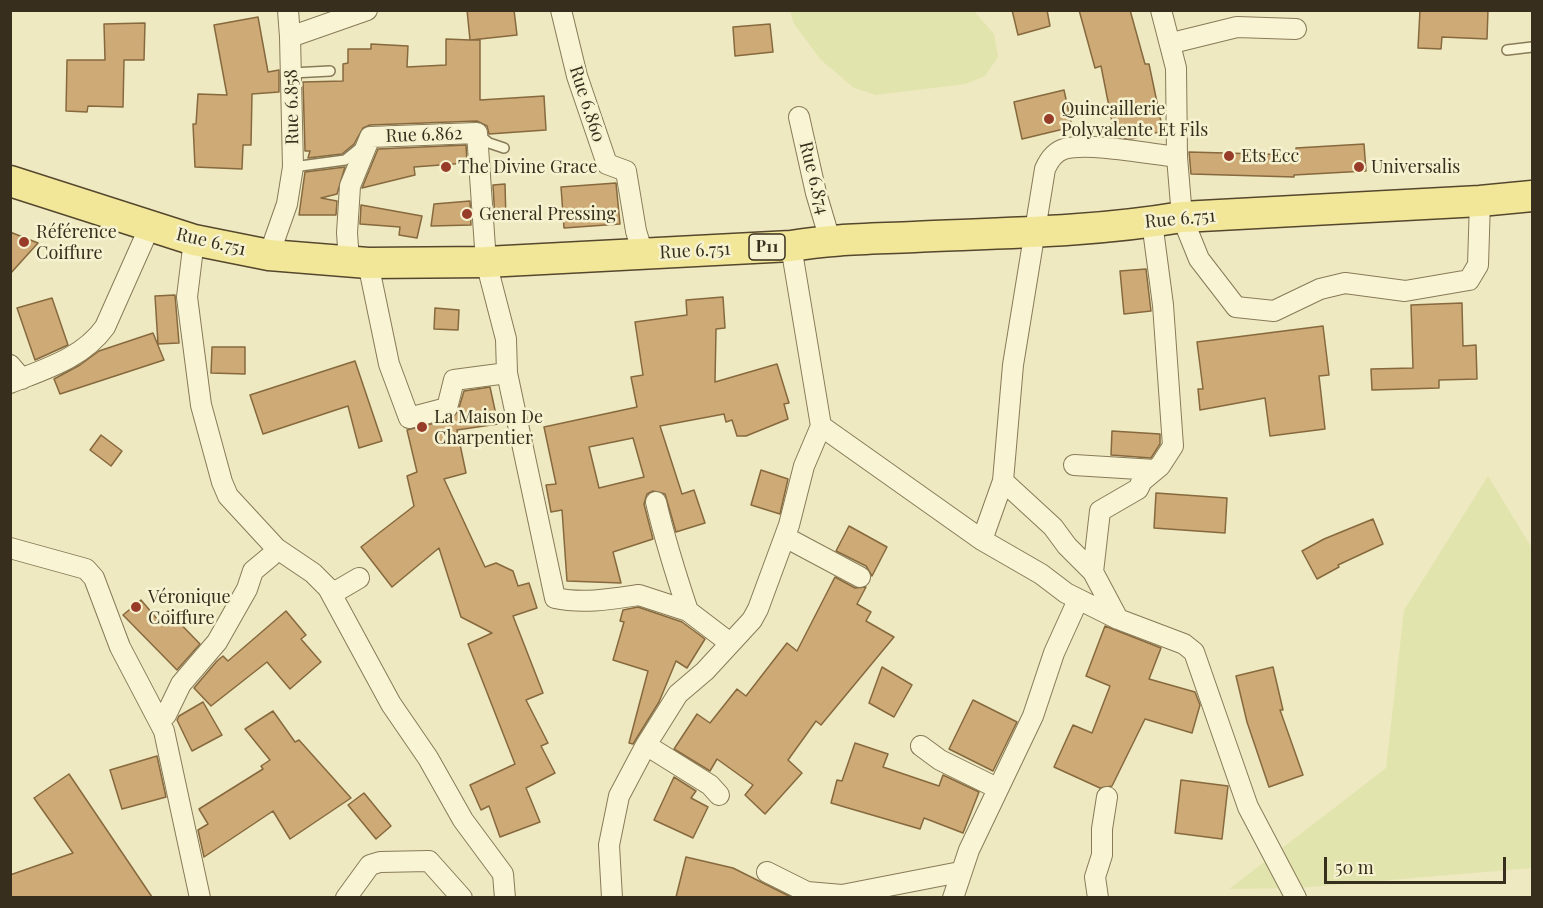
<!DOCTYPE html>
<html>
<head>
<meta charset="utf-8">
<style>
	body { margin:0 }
	#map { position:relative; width:1543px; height:908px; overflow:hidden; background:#eee9c1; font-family:"Playfair Display",serif }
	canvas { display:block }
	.frame { position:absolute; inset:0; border:12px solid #372e1d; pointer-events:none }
	.scale { position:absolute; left:1324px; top:857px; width:182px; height:27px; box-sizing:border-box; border:3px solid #372e1d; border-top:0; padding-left:8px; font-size:18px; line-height:21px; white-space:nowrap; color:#372e1d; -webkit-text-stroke:4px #f6f2d0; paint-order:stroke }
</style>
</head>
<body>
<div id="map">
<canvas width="1543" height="908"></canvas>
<div class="frame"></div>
<div class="scale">50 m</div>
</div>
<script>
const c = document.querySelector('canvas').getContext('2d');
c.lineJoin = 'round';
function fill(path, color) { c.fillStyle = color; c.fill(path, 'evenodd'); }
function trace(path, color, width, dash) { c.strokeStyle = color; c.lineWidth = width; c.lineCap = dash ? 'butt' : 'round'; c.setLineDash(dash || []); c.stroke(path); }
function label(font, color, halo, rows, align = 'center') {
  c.font = font + ' "Playfair Display",serif'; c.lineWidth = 5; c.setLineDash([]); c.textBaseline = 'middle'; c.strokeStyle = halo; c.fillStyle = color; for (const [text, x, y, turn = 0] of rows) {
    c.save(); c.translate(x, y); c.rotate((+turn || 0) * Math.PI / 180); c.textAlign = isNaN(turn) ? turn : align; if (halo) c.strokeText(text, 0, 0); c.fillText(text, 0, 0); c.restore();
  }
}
fill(new Path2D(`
	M 790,11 L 974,11 L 994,34 L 998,57 L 985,76 L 965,84 L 876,95 L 854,88 L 821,60 L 794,24 Z
	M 1488,476 L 1532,548 L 1532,868 L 1297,888 L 1229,889 L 1386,768 L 1404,610 Z`), '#e2e4ae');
const building = new Path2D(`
	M 467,10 L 514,10 L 517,35 L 471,40 L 480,40 L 480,100 L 544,96 L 546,130 L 489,134 L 487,126 L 477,121 L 370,125 L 363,128 L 354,144 L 342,154 L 308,158 L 310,151 L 305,151 L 303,82 L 343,81 L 343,64 L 348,63 L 348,49 L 371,49 L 371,44 L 408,46 L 407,67 L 446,65 L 446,39 L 470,40 Z
	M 1012,10 L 1047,10 L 1050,26 L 1018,35 Z
	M 1079,10 L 1130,10 L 1145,64 L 1149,64 L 1163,131 L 1131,139 L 1115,137 L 1101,66 L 1095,68 Z
	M 1420,10 L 1488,10 L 1487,39 L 1442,37 L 1441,49 L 1418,48 Z
	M 258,17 L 268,72 L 279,70 L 279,92 L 252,94 L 251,145 L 243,145 L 242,169 L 195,167 L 193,124 L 196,124 L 198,94 L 227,95 L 214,25 Z
	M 145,23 L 144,60 L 124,60 L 123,107 L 88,106 L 87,112 L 66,111 L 67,60 L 105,60 L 104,24 Z
	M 770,24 L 773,52 L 735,56 L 733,27 Z
	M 1064,90 L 1072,127 L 1022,139 L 1014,102 Z
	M 1364,144 L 1366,171 L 1294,175 L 1294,177 L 1191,174 L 1189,152 L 1296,155 L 1296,148 Z
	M 466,145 L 467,163 L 414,167 L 415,175 L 362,188 L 378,149 Z
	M 345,167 L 337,194 L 321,198 L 337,201 L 336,215 L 299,215 L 305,172 Z
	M 616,183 L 620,224 L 564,228 L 561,187 Z
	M 505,184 L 506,220 L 495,220 L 493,185 Z
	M 470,201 L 471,225 L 431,226 L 434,204 Z
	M 361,205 L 422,216 L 417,238 L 399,235 L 400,227 L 360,224 Z
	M 10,232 L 38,243 L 10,274 Z
	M 1146,269 L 1151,311 L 1124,314 L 1120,271 Z
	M 175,295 L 179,343 L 158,344 L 155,296 Z
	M 723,297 L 725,328 L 716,329 L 715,382 L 777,364 L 789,403 L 784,404 L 788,419 L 746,436 L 737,436 L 732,420 L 726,422 L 724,414 L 660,426 L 682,494 L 694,490 L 705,523 L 676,532 L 665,494 L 653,491 L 647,494 L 644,504 L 653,539 L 613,552 L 621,583 L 567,581 L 562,510 L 551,512 L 546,485 L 556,484 L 544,427 L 637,407 L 631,377 L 643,375 L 635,322 L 687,315 L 686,300 ZM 633,438 L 644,477 L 599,488 L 589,447 Z
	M 52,298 L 68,345 L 35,360 L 17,308 Z
	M 1462,303 L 1463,346 L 1476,345 L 1477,379 L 1439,380 L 1439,388 L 1372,390 L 1371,369 L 1413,368 L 1411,305 Z
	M 435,308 L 459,310 L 458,330 L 434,329 Z
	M 1323,326 L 1329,375 L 1319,376 L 1325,429 L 1270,436 L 1265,398 L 1200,410 L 1198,389 L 1203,389 L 1197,342 Z
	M 153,333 L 164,360 L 60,394 L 54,379 L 80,365 L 99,351 Z
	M 212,347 L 245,347 L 245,374 L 211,373 Z
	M 355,361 L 382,441 L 359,448 L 348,406 L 263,434 L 250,395 Z
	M 490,387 L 498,424 L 457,430 L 466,473 L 444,479 L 485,567 L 496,563 L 513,571 L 518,586 L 529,583 L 537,608 L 513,616 L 543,693 L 526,700 L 548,743 L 541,746 L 555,773 L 526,788 L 540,822 L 500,837 L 489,806 L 481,810 L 470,785 L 515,764 L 468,644 L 492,633 L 461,617 L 439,548 L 392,587 L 361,547 L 414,506 L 407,476 L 417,472 L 407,430 L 451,419 L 458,411 L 464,391 Z
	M 1112,431 L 1160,434 L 1160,444 L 1151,458 L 1111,455 Z
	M 101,435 L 122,451 L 111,466 L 90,450 Z
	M 761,470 L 788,479 L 780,514 L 751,505 Z
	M 1156,493 L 1227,498 L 1225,533 L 1154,528 Z
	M 1373,519 L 1383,544 L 1338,565 L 1339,567 L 1317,579 L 1302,551 L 1324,539 Z
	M 849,526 L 887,547 L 872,576 L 866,566 L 836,551 Z
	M 835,577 L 855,588 L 866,587 L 857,604 L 871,612 L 866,621 L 894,637 L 821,725 L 816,721 L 788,760 L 802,773 L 765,814 L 745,795 L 753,785 L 717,759 L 710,771 L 674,749 L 697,714 L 710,723 L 737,689 L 746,696 L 787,643 L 797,651 Z
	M 141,600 L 158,620 L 168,611 L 200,644 L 177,670 L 123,615 Z
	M 638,607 L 682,622 L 705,639 L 687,668 L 676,661 L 659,702 L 633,744 L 629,743 L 648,671 L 613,660 L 624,622 L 620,621 L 623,610 Z
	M 286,611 L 306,635 L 301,639 L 321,662 L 290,689 L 267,662 L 211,706 L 194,688 L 217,661 L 223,656 L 228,661 Z
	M 1105,626 L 1161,648 L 1149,679 L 1195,692 L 1200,705 L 1192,733 L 1145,719 L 1112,786 L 1100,788 L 1054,767 L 1073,725 L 1092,733 L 1110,686 L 1086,676 Z
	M 882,667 L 912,685 L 894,717 L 869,703 Z
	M 1273,667 L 1283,710 L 1280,710 L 1303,775 L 1269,787 L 1247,722 L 1236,676 Z
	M 973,700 L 1017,722 L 993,771 L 949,749 Z
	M 203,702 L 222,735 L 192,751 L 177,720 L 179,716 Z
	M 273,711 L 295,742 L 299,740 L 351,798 L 290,839 L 273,811 L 204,857 L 198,830 L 208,824 L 199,809 L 263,769 L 261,766 L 270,760 L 245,729 Z
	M 855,743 L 888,754 L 883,767 L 939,786 L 943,775 L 979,792 L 963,833 L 924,818 L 920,829 L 831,803 L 837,780 L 842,781 Z
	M 157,756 L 166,797 L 122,809 L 110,770 Z
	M 69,774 L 152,897 L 10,897 L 10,875 L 73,853 L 34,798 Z
	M 674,777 L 696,791 L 691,798 L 708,807 L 693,838 L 654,820 Z
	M 1181,780 L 1228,786 L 1222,839 L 1175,833 Z
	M 364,793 L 391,826 L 376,839 L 348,805 Z
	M 686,857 L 733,868 L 791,897 L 676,897 Z`);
fill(building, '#cdaa76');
trace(building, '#87693e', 1.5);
const service = new Path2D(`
	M 1507,50 L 1532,47
	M 292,73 L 330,71
	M 479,135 L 489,143 L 504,148
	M 293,167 L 345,160 L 361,147`);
const minor = new Path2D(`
	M 288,10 L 290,37
	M 561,10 L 577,76 L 607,164 L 626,171 L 636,231 L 643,254
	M 1161,10 L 1176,68 L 1177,157 L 1182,217 L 1199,259 L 1236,307 L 1274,311 L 1320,289 L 1345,283 L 1405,291 L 1469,280 L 1478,265 L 1480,201
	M 1172,43 L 1237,27 L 1296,29
	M 799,117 L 816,193 L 830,240
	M 194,240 L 187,297 L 201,405 L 222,482 L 228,496 L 276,548 L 313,573 L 328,588 L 391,704 L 428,758 L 463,820 L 503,874 L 505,898
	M 791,246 L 821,426 L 982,540 L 1041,574 L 1066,593 L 1118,619
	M 269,255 L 287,204 L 293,167 L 290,37 L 367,10
	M 349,261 L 347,233 L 350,186 L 370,137 L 477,133 L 486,262 L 506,339 L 507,373 L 555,598 C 583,604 612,599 639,595 L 688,611 L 730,643
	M 368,263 L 389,364 L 409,418 L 447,408 L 454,380 L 507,373
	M 10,365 L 22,379
	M 10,383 C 45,369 83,358 105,327 L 150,226
	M 1074,465 L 1155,470
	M 1003,481 L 1053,527 L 1067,546 L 1093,572 L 1118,619 L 1184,644 L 1194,652 L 1248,807 L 1296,898
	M 656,502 C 665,540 676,575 688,611
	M 785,537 L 860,577
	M 982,540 L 1003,481 L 1013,365 L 1045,169 C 1049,160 1054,152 1064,149 C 1088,142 1150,154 1177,157
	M 10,548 L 86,569 L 94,578 L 120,647 L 164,731 L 200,898
	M 1093,572 L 1100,511 L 1138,489 L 1142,481 L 1160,466 L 1173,446 L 1163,305 L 1152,222
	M 328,588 L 335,592 L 359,578
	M 159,719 L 166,715 L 181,684 L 217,642 L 247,589 L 253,571 L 271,556 L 276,548
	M 646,745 L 710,785 L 719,795
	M 921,746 L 940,760 L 997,788
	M 767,872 L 807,892
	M 346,898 L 370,865 L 380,862 L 429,861 L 462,898
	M 612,898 L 609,845 L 619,796 L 646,745 L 678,694 L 705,671 L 752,620 L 758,609 L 789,525 L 804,466 L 821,426
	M 805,898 L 807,892 L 842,895 L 960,872
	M 953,898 L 969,850 L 1033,716 L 1054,653 L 1078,600
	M 1098,898 L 1095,877 L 1102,855 L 1102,829 L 1107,797`);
const primary = new Path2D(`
	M 10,181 L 194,240 L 269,255 L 368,263 L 486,262 L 791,246 C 832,239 872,239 914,237 C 1003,233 1094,232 1182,217 L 1480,201 L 1532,196`);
trace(service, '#887a58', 12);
trace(minor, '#887a58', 22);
trace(primary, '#55472d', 33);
trace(service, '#f9f5d4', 9);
trace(minor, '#f9f5d4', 20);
trace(primary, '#f2e798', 30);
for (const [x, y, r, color] of [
	[1049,119,6,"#973c28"],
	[1229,156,6,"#973c28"],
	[446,167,6,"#973c28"],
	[1359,167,6,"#973c28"],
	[467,214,6,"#973c28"],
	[24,242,6,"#973c28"],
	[422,427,6,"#973c28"],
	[136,607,6,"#973c28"]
]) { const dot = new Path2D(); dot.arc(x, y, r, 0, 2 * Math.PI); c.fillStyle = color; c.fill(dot); trace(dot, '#f6f2d0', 2); }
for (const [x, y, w] of [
	[767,247,36]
]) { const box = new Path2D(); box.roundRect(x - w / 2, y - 13, w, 26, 4.5); c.fillStyle = '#f6f2d0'; c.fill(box); trace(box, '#372e1d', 1.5); }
label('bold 16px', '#372e1d', null, [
	["P11",767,247]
]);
label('18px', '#372e1d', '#f6f2d0', [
	["Rue 6.860",587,104,72],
	["Rue 6.858",292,107,-91],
	["Rue 6.862",424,135,-2],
	["Rue 6.874",814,178,76],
	["Rue 6.751",1180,219,-5],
	["Rue 6.751",211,242,13],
	["Rue 6.751",695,251,-3]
]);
label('18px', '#372e1d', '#f6f2d0', [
	["Quincaillerie",1061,109],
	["Polyvalente Et Fils",1061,130],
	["Ets Ecc",1241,156],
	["The Divine Grace",458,167],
	["Universalis",1371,167],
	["General Pressing",479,214],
	["Référence",36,232],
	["Coiffure",36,253],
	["La Maison De",434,417],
	["Charpentier",434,438],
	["Véronique",148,597],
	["Coiffure",148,618]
], 'left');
</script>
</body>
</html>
